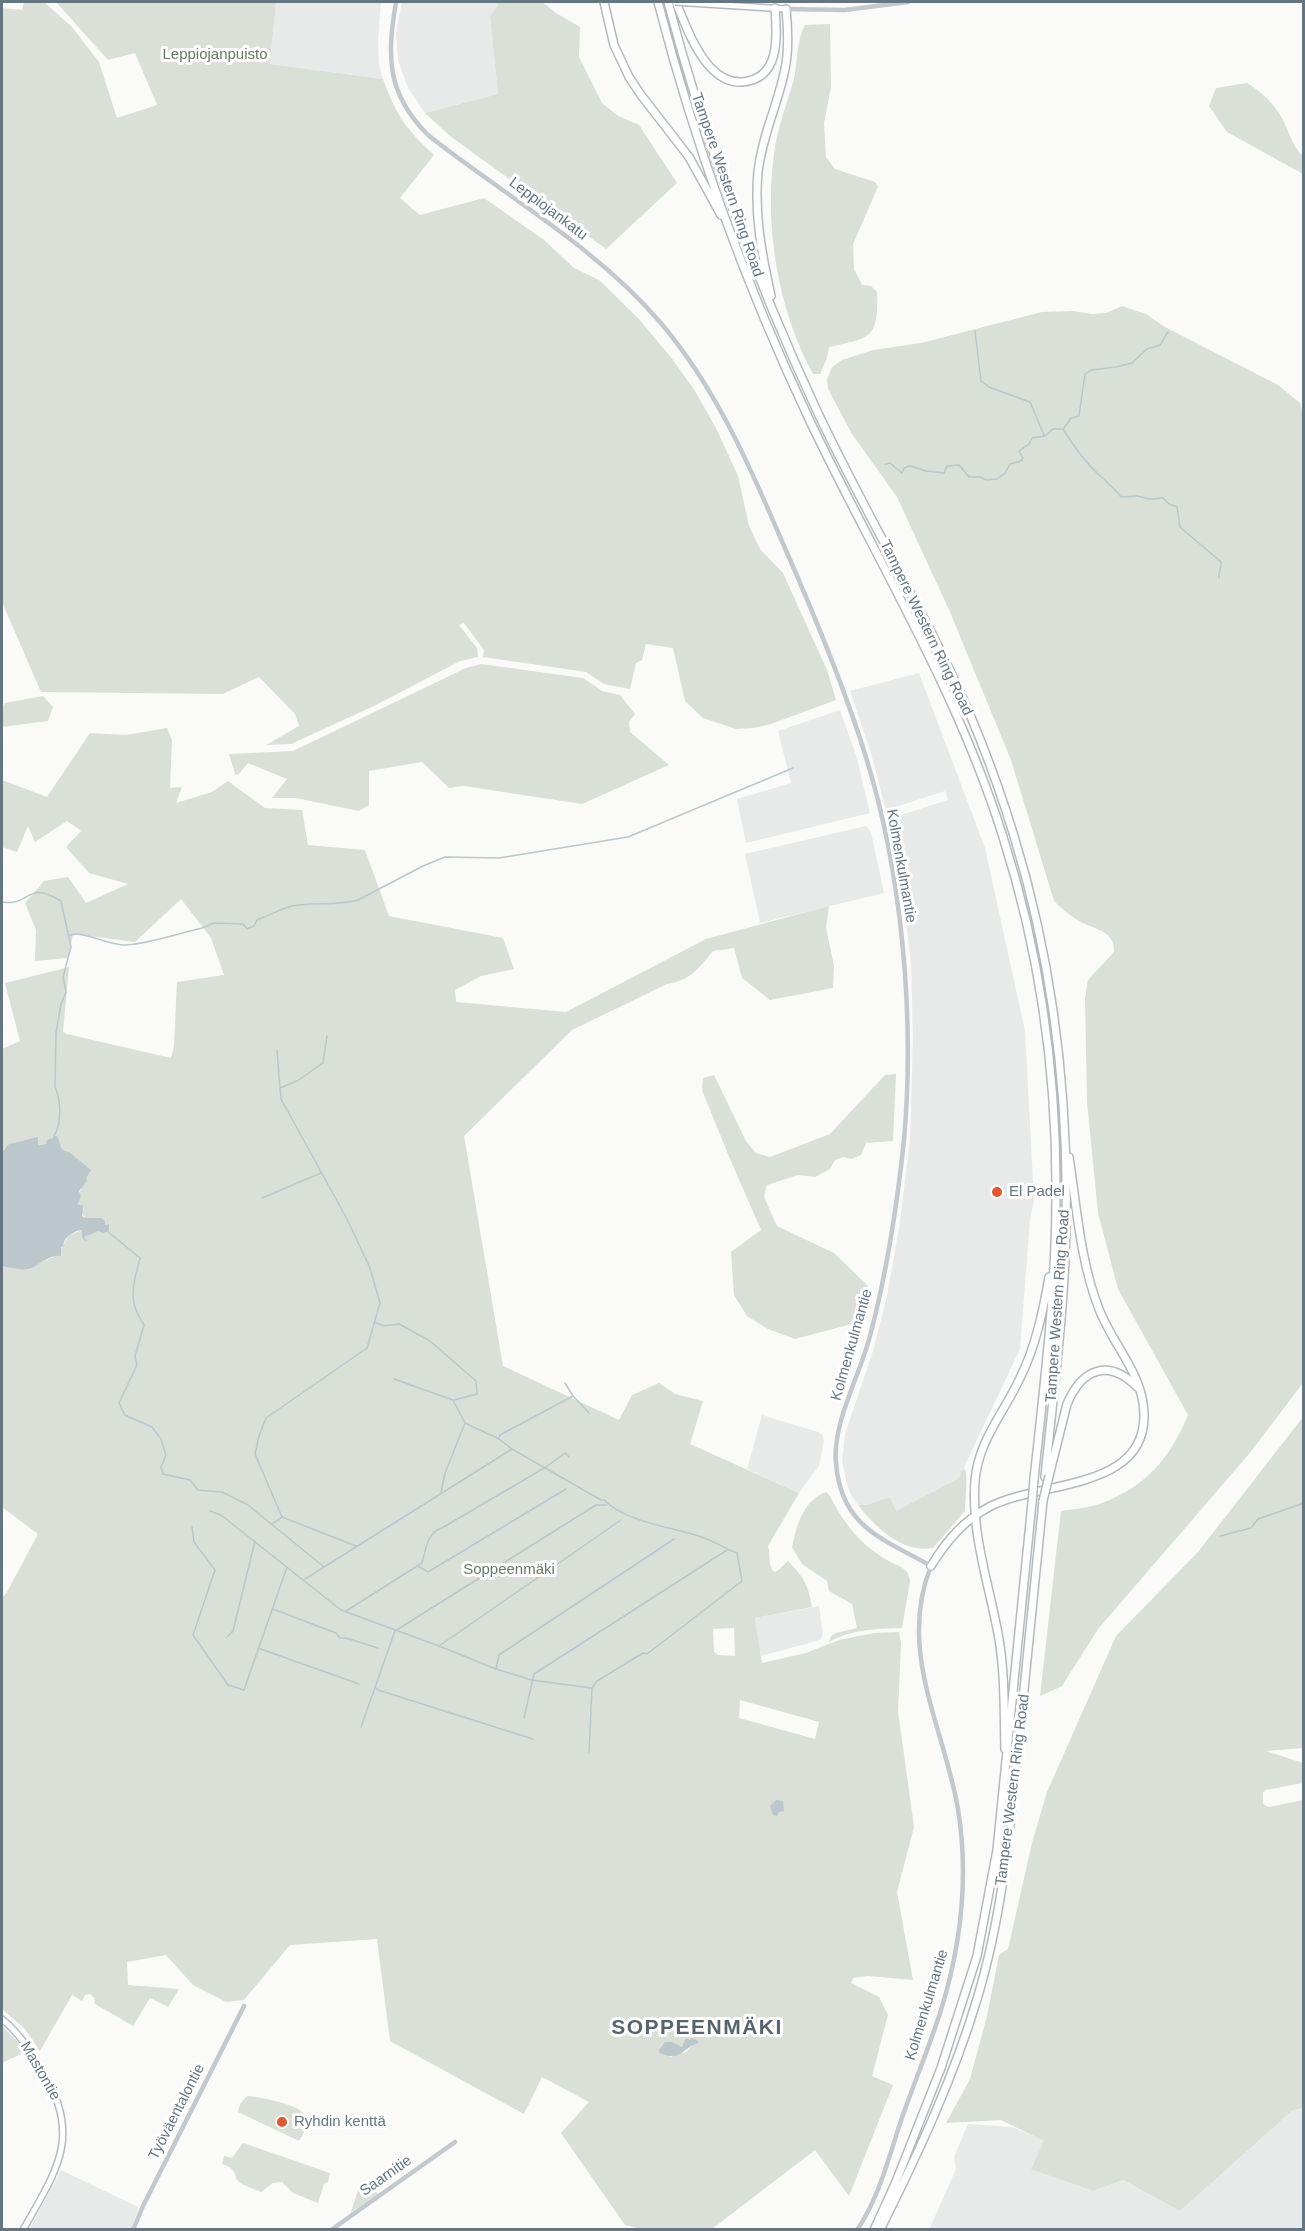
<!DOCTYPE html>
<html>
<head>
<meta charset="utf-8">
<style>
	body { margin:0 }
	#map { position:relative; width:1305px; height:2231px; overflow:hidden; background:#fafaf8; font-family:Arial,sans-serif }
	canvas { display:block }
	.frame { position:absolute; inset:0; border:3px solid #657683; pointer-events:none }
</style>
</head>
<body>
<div id="map">
<canvas width="1305" height="2231"></canvas>
<div class="frame"></div>
</div>
<script>
const c = document.querySelector('canvas').getContext('2d');
c.lineJoin = 'round';
function fill(path, color) { c.fillStyle = color; c.fill(path, 'evenodd'); }
function trace(path, color, width, dash) { c.strokeStyle = color; c.lineWidth = width; c.lineCap = dash ? 'butt' : 'round'; c.setLineDash(dash || []); c.stroke(path); }
function label(font, color, halo, rows, align = 'center') {
  c.font = font + ' Arial,sans-serif'; c.lineWidth = 6; c.setLineDash([]); c.textBaseline = 'middle'; c.strokeStyle = halo; c.fillStyle = color; for (const [text, x, y, turn = 0] of rows) {
    c.save(); c.translate(x, y); c.rotate((+turn || 0) * Math.PI / 180); c.textAlign = isNaN(turn) ? turn : align; if (halo) c.strokeText(text, 0, 0); c.fillText(text, 0, 0); c.restore();
  }
}
fill(new Path2D(`
	M 276,2 L 381,2 L 378,40 L 379,64 L 383,79 L 270,64 Z
	M 402,2 L 500,2 L 490,16 L 498,94 L 425,113 L 408,88 L 398,60 L 396,33 Z
	M 919,673 L 985,848 L 1025,1031 L 1034,1200 L 1030,1221 L 1020,1349 L 960,1476 L 956,1480 L 896,1512 L 890,1497 L 866,1505 L 858,1505 L 851,1495 L 846,1481 L 842,1460 L 845,1434 L 873,1351 L 887,1296 L 900,1222 L 910,1138 L 913,1038 L 911,963 L 902,887 L 888,819 L 948,800 L 945,791 L 886,810 L 870,750 L 850,691 Z
	M 840,710 L 857,758 L 870,813 L 746,843 L 737,799 L 791,783 L 778,731 Z
	M 866,826 L 871,832 L 884,893 L 760,923 L 745,854 Z
	M 762,1415 L 818,1432 L 822,1435 L 824,1441 L 819,1466 L 799,1493 L 747,1469 Z
	M 819,1606 L 823,1634 L 820,1640 L 761,1656 L 755,1618 Z
	M 1303,2108 L 1303,2229 L 929,2230 L 956,2169 L 954,2157 L 968,2124 L 1012,2127 L 1045,2141 L 1031,2168 L 1093,2191 L 1123,2180 L 1180,2211 L 1293,2110 Z
	M 61,2170 L 138,2207 L 138,2210 L 131,2229 L 29,2230 Z`), '#e8e9e9');
fill(new Path2D(`
	M 24,2 L 44,2 L 72,27 L 99,62 L 117,118 L 157,105 L 135,53 L 108,60 L 56,2 L 276,2 L 270,64 L 383,79 C 396,115 406,129 434,155 L 400,198 L 420,215 L 484,198 L 544,240 L 574,268 L 599,280 L 638,318 L 673,360 L 695,391 L 716,428 L 738,476 L 749,526 L 760,549 L 783,573 L 827,670 L 836,700 L 771,724 L 754,728 L 736,729 L 703,718 L 685,701 L 673,648 L 646,644 L 642,660 L 636,663 L 630,689 L 604,684 L 586,672 L 483,657 L 484,650 L 464,623 L 459,625 L 477,648 L 478,657 L 460,661 L 376,705 L 291,744 L 266,745 L 299,726 L 295,714 L 259,677 L 223,694 L 41,692 L 2,602 L 2,8 L 22,10 Z
	M 500,2 L 542,2 L 556,13 L 580,27 L 579,57 L 602,103 L 618,116 L 639,125 L 677,183 L 606,249 L 450,136 L 425,113 L 498,94 L 490,16 Z
	M 830,24 L 831,87 L 824,123 L 826,157 L 835,169 L 875,182 L 878,187 L 853,244 L 854,269 L 862,285 L 871,286 L 877,292 C 879,339 870,338 829,347 L 827,358 L 820,374 L 813,374 C 778,310 764,226 774,154 C 777,129 787,103 794,79 C 798,60 796,42 805,25 Z
	M 1247,83 C 1261,91 1274,104 1282,118 C 1289,131 1292,146 1303,156 L 1303,174 L 1227,132 L 1209,106 L 1216,88 Z
	M 1122,306 L 1146,314 L 1165,327 L 1278,385 L 1300,403 L 1303,414 L 1303,1383 L 1249,1454 L 1098,1629 L 1062,1686 L 1040,1696 L 1061,1511 C 1074,1509 1090,1508 1102,1503 C 1147,1486 1170,1458 1188,1415 L 1118,1289 L 1098,1213 L 1087,1102 L 1085,998 L 1088,980 L 1114,952 C 1115,931 1096,930 1081,922 C 1070,916 1062,909 1054,901 L 1011,760 L 950,612 L 897,497 L 852,434 L 828,389 L 827,379 L 832,367 L 842,360 L 873,350 L 921,343 L 1042,312 L 1073,311 L 1092,314 L 1106,313 Z
	M 481,664 L 583,678 L 602,691 L 620,695 L 635,714 L 629,722 L 630,732 L 669,765 L 582,804 L 464,786 L 449,788 L 422,762 L 369,771 L 369,805 L 359,811 L 296,798 L 272,798 L 287,779 L 248,763 L 238,775 L 235,774 L 229,754 L 293,751 L 466,668 Z
	M 43,696 L 53,707 L 48,721 L 2,727 L 2,709 L 5,703 Z
	M 167,728 L 172,740 L 170,788 L 182,787 L 176,803 L 212,792 L 228,781 L 265,808 L 302,810 L 308,845 L 365,850 L 389,916 L 503,938 L 514,969 L 481,976 L 455,990 L 456,1002 L 566,1012 L 706,939 L 829,906 L 826,928 L 834,966 L 833,988 L 770,1000 L 742,978 L 734,948 L 713,951 C 698,969 691,980 667,984 L 572,1030 L 464,1136 L 503,1366 L 619,1420 L 632,1395 L 659,1383 L 675,1394 L 703,1401 L 690,1444 L 799,1493 L 768,1546 C 771,1555 767,1564 774,1572 L 777,1571 L 788,1561 C 804,1578 808,1584 812,1607 L 755,1618 L 762,1663 L 806,1653 L 839,1640 L 874,1633 L 899,1632 L 901,1643 L 898,1711 L 914,1827 L 897,1892 L 913,1980 L 868,1976 L 853,1978 L 851,1983 L 879,1997 L 888,2015 L 872,2076 L 893,2085 L 849,2196 L 815,2150 L 712,2229 L 640,2229 L 625,2225 L 561,2133 L 589,2102 L 542,2077 L 524,2114 L 390,2041 L 377,1939 L 290,1945 L 244,2000 L 226,2002 L 193,1985 L 166,1955 L 127,1962 L 128,1985 L 179,1989 L 168,2007 L 150,1998 L 133,2026 L 95,2004 L 94,1998 L 90,1994 L 85,1995 L 82,2001 L 72,1995 L 40,2051 L 24,2028 L 2,2009 L 2,1597 L 6,1594 L 38,1534 L 2,1507 L 2,1266 L 29,1270 L 35,1265 L 57,1255 L 69,1235 L 82,1230 L 82,1237 L 85,1241 L 84,1237 L 109,1224 L 105,1225 L 101,1218 L 85,1218 C 71,1195 85,1189 87,1167 L 65,1152 L 53,1138 L 46,1144 L 38,1145 L 38,1138 C 26,1140 8,1142 2,1152 L 2,1049 L 20,1041 L 5,983 L 69,967 L 63,1032 L 67,1034 L 171,1058 L 174,1046 L 177,982 L 224,975 L 211,938 L 181,899 L 135,942 L 73,934 L 68,958 L 35,961 L 36,930 L 25,903 L 44,881 L 68,877 L 86,903 L 128,884 L 89,873 L 66,847 L 81,831 L 67,821 L 35,842 L 28,826 L 17,852 L 2,847 L 2,780 L 47,797 L 90,733 L 126,735 ZM 734,1628 L 735,1656 L 718,1655 L 714,1652 L 713,1629 ZM 740,1700 L 819,1722 L 815,1739 L 739,1718 ZM 688,2040 L 693,2044 L 686,2052 L 671,2057 L 661,2049 L 678,2045 L 682,2047 Z
	M 896,1074 L 893,1141 L 866,1143 L 861,1155 L 852,1159 L 843,1157 L 835,1160 L 830,1169 L 815,1177 L 798,1175 L 767,1185 L 764,1197 L 777,1226 L 834,1253 L 868,1286 L 859,1322 L 795,1339 L 768,1329 L 747,1316 L 734,1295 L 731,1252 L 761,1230 L 730,1159 L 702,1090 L 703,1078 L 714,1075 L 746,1141 L 756,1153 L 770,1157 L 830,1134 L 885,1075 Z
	M 1303,1417 L 1303,1748 L 1266,1751 L 1303,1763 L 1303,1783 L 1266,1790 L 1263,1792 L 1263,1804 L 1269,1807 L 1303,1800 L 1303,2108 L 1293,2110 L 1180,2211 L 1123,2180 L 1093,2191 L 1031,2169 L 1044,2141 L 1001,2120 L 946,2123 L 970,2079 L 987,2016 L 999,1955 L 1008,1949 L 1032,1843 L 1047,1792 L 1116,1636 L 1198,1552 Z
	M 965,1469 C 968,1476 965,1501 965,1511 L 933,1548 C 902,1553 876,1528 858,1505 L 866,1505 L 890,1497 L 896,1511 L 956,1480 L 960,1476 L 961,1471 Z
	M 826,1492 L 830,1496 C 844,1524 860,1544 887,1560 C 898,1567 908,1566 910,1581 L 902,1628 C 877,1629 851,1629 829,1642 L 831,1636 L 836,1633 L 857,1628 L 852,1604 L 829,1591 L 827,1581 L 802,1564 L 792,1547 C 797,1524 803,1501 826,1492 Z
	M 2,2026 L 22,2046 L 21,2054 L 2,2063 Z
	M 247,2096 C 260,2097 291,2103 301,2111 C 311,2120 305,2133 299,2141 L 238,2112 L 240,2104 Z
	M 243,2143 L 330,2173 L 328,2182 L 324,2184 L 318,2203 L 293,2193 L 282,2182 L 273,2183 L 261,2192 C 255,2189 247,2187 242,2184 C 231,2178 241,2170 222,2164 L 224,2156 L 232,2158 Z
	M 361,2181 L 371,2186 L 378,2194 L 352,2212 L 350,2215 Z`), '#dadfd7');
fill(new Path2D(`
	M 54,1136 L 57,1136 C 61,1143 59,1151 69,1152 L 91,1170 L 86,1178 L 87,1181 L 79,1191 L 81,1196 L 78,1204 L 83,1206 L 82,1216 L 85,1218 L 101,1218 L 105,1221 L 105,1225 L 109,1224 L 109,1230 L 104,1233 L 98,1231 L 84,1237 L 87,1240 L 85,1241 L 82,1237 L 82,1230 C 73,1231 64,1237 63,1246 L 61,1247 L 61,1256 C 50,1254 40,1264 30,1269 C 24,1271 8,1267 2,1266 L 2,1152 L 9,1144 L 38,1137 L 38,1145 L 46,1144 L 47,1140 L 53,1138 Z
	M 776,1800 L 783,1801 L 784,1811 L 779,1812 L 777,1816 L 773,1815 L 770,1806 Z
	M 647,2017 L 661,2020 L 666,2025 L 657,2027 L 645,2024 L 644,2020 Z
	M 686,2038 L 690,2040 L 692,2038 L 697,2040 L 699,2043 C 682,2047 682,2063 660,2053 L 659,2050 L 665,2042 L 672,2042 L 682,2047 Z`), '#bbc7cb');
trace(new Path2D(`
	M 975,331 L 981,381 L 989,387 L 1030,402 L 1044,435
	M 1064,428 L 1071,418 L 1079,416 L 1085,374 L 1091,370 L 1116,367 L 1132,363 L 1147,349 L 1160,345 L 1168,332
	M 885,464 L 890,463 L 902,473 L 904,468 L 910,466 L 926,471 L 944,473 L 947,466 L 959,465 L 969,477 L 980,477 L 986,480 L 997,479 L 1005,473 L 1010,464 L 1021,461 L 1023,458 L 1019,451 L 1029,444 L 1032,438 L 1045,436 L 1053,429 L 1063,429 C 1073,445 1084,461 1098,474 C 1106,481 1114,488 1121,497 L 1137,496 L 1150,499 L 1163,498 L 1169,504 L 1177,507 L 1180,527 L 1221,562 C 1222,568 1218,572 1219,578
	M 2,902 C 32,907 25,879 61,901 L 71,947 L 63,977 L 66,992 L 61,1004 L 56,1033 L 55,1087 C 61,1100 62,1123 54,1136
	M 70,935 C 85,931 107,945 124,945 C 146,945 180,933 202,928 L 214,923 L 243,924 L 247,929 L 254,926 L 257,920 C 268,916 283,908 292,906 C 314,902 336,906 358,900 L 423,866 L 445,857 L 499,858 L 628,837 L 793,768
	M 277,1050 L 280,1088
	M 262,1198 L 321,1173
	M 107,1231 L 140,1258 C 133,1285 127,1300 144,1325 L 135,1356 L 137,1365 L 119,1403 L 125,1415 L 152,1427 L 161,1439 L 166,1455 L 161,1467 L 163,1474 L 190,1480 L 198,1490 L 222,1492 L 248,1505 L 324,1567
	M 375,1322 L 384,1326 L 399,1324 L 430,1341 L 476,1381 L 477,1394 L 454,1400
	M 394,1379 L 453,1400 L 465,1423 L 499,1439 L 512,1449 L 601,1500 L 604,1500 C 626,1522 670,1527 699,1536 C 712,1540 724,1548 737,1553 L 742,1581 L 647,1654 L 643,1653 L 597,1681 L 592,1688 L 589,1752
	M 565,1383 L 573,1396 L 589,1413
	M 499,1438 L 500,1435 L 573,1396
	M 441,1492 L 445,1473 L 465,1423
	M 210,1511 L 221,1515 L 341,1610 L 439,1646 L 496,1669 L 532,1680 L 591,1688
	M 282,1517 L 255,1454 L 259,1436 L 266,1418 L 367,1348 L 380,1303 L 370,1268 L 347,1219 L 281,1099 L 280,1088 L 297,1081 L 323,1063 L 327,1036
	M 272,1524 L 282,1517 L 356,1546
	M 192,1527 L 194,1542 L 215,1570 L 193,1635 L 228,1685 L 244,1690 L 287,1567
	M 1220,1536 L 1251,1528 L 1258,1519 L 1304,1503
	M 418,1566 L 428,1572 L 566,1489
	M 305,1579 L 512,1449
	M 273,1609 L 336,1633 L 340,1638 L 346,1638 L 378,1648
	M 346,1611 L 422,1563 C 426,1549 427,1532 442,1528 L 546,1467 L 565,1453 L 569,1457
	M 227,1637 L 233,1631 L 255,1541
	M 439,1646 L 621,1520
	M 258,1648 L 359,1684
	M 496,1669 L 499,1655 L 674,1539
	M 375,1687 L 378,1690 L 533,1739
	M 524,1718 L 534,1674 L 727,1550
	M 361,1727 L 395,1631 L 596,1505 L 607,1505`), '#bbc7cb', 1.5);
const secondary = new Path2D(`
	M 690,3 L 786,9
	M 2,2019 C 20,2034 32,2052 44,2073 C 82,2138 56,2171 23,2230`);
const motorway = new Path2D(`
	M 604,2 L 614,45 L 629,77 L 641,95 L 689,157 L 721,215
	M 658,2 C 695,145 746,286 809,419 C 876,560 956,687 1003,837 C 1040,953 1057,1077 1056,1198 C 1056,1292 1044,1385 1034,1479
	M 668,2 C 705,142 756,280 817,411 C 856,494 902,573 942,654 C 971,712 995,774 1014,836 C 1056,973 1071,1116 1065,1259 C 1062,1332 1052,1404 1045,1477
	M 676,2 C 685,24 694,49 710,67 C 718,76 730,83 742,82 C 781,79 777,36 775,8
	M 771,296 C 762,255 754,215 758,172 C 762,136 778,104 785,69 C 789,50 788,29 786,9
	M 1049,1476 L 1067,1404 C 1082,1369 1108,1358 1137,1387
	M 931,1566 C 947,1540 964,1520 991,1506 C 1043,1480 1156,1491 1143,1403 C 1138,1369 1111,1341 1099,1309 C 1080,1260 1077,1209 1069,1157
	M 1005,1749 C 1004,1712 1005,1675 999,1639 C 990,1587 971,1535 975,1481 C 978,1441 1004,1413 1020,1378 C 1036,1346 1043,1311 1049,1277
	M 874,2230 L 895,2184 L 941,2068 L 977,1956 L 997,1850 L 1032,1503
	M 880,2230 C 918,2154 954,2077 978,1996 C 1006,1902 1012,1805 1022,1709 C 1029,1640 1036,1571 1043,1501`);
trace(secondary, '#b3babf', 8);
trace(motorway, '#b4b9bd', 10);
trace(new Path2D(`
	M 396,2 C 387,56 386,93 428,135 C 505,196 595,246 660,322 C 716,388 750,466 784,546 C 814,614 843,683 865,754 C 902,872 915,1016 904,1140 C 897,1206 887,1272 870,1336 C 860,1375 832,1424 836,1463 C 841,1528 884,1539 931,1566 C 897,1650 944,1727 958,1809 C 969,1877 961,1945 941,2010 C 930,2045 916,2078 904,2112 C 890,2151 881,2195 857,2230
	M 786,9 L 845,10 L 908,2
	M 133,2230 L 143,2206 L 244,2006
	M 331,2230 L 455,2142`), '#c3c8cc', 4.5);
trace(secondary, '#fff', 5);
trace(motorway, '#fff', 7);
const secondaryBridge = new Path2D(`
	M 675,2 L 690,3`);
const motorwayBridge = new Path2D(`
	M 1043,1501 L 1049,1476
	M 1032,1503 L 1034,1479`);
trace(secondaryBridge, '#b3babf', 8, []);
trace(motorwayBridge, '#b4b9bd', 10, []);
trace(secondaryBridge, '#fff', 5);
trace(motorwayBridge, '#fff', 7);
for (const [x, y, r, color] of [
	[997,1192,6,"#e4572e"],
	[282,2122,6,"#e4572e"]
]) { const dot = new Path2D(); dot.arc(x, y, r, 0, 2 * Math.PI); c.fillStyle = color; c.fill(dot); trace(dot, '#fff', 2); }
label('15px', '#687a64', '#fff', [
	["Leppiojanpuisto",215,55],
	["Soppeenmäki",509,1570]
]);
label('15px', '#657683', '#fff', [
	["Tampere Western Ring Road",727,185,71],
	["Leppiojankatu",548,209,37],
	["Tampere Western Ring Road",926,628,64],
	["Kolmenkulmantie",901,866,80],
	["Tampere Western Ring Road",1058,1306,-86],
	["Kolmenkulmantie",852,1345,-74],
	["Tampere Western Ring Road",1013,1790,-83],
	["Kolmenkulmantie",927,2005,-73],
	["Mastontie",40,2071,60],
	["Työväentalontie",177,2112,-63],
	["Saarnitie",386,2176,-35]
]);
label('15px', '#657683', '#fff', [
	["El Padel",1009,1192],
	["Ryhdin kenttä",294,2122]
], 'left');
c.letterSpacing = '1.5px';
label('bold 21px', '#57646e', '#fff', [
	["SOPPEENMÄKI",697,2028]
]);
c.letterSpacing = '0px';
</script>
</body>
</html>
